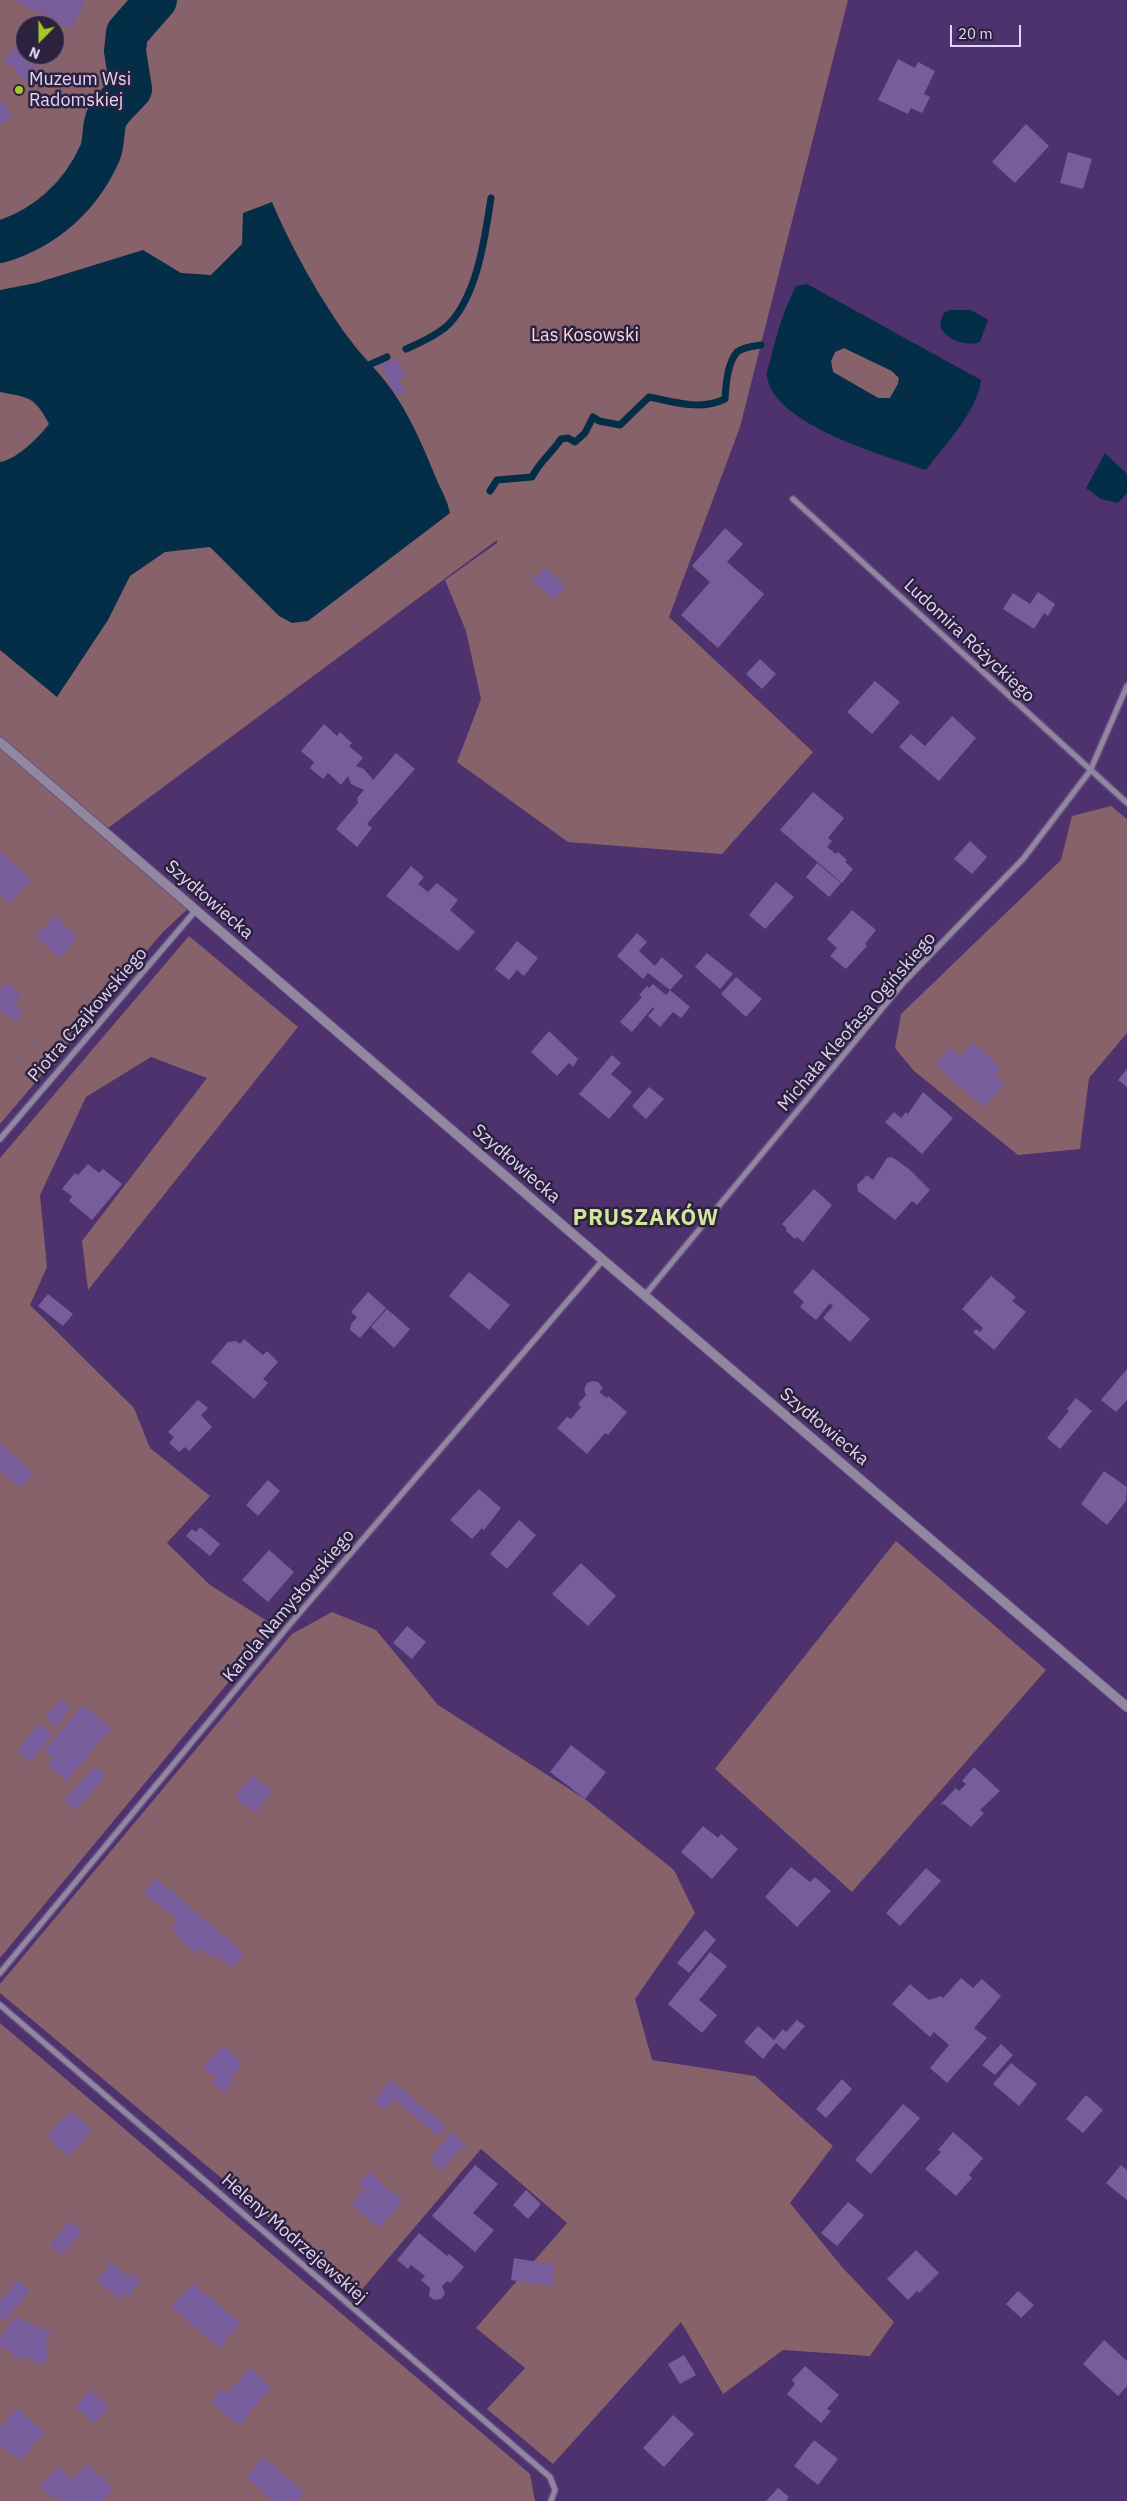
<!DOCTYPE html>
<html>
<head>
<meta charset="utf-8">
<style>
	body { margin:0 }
	#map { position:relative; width:1127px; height:2501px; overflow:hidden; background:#4d326e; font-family:"IBM Plex Sans",sans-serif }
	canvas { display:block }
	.north { position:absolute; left:15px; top:15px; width:50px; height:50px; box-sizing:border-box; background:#2d223d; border:1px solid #756987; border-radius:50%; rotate:202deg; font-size:14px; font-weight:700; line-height:20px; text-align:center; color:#e1d4f7 }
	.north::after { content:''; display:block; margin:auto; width:18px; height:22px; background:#a3c926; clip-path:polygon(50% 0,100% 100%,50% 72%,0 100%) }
	.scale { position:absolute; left:950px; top:25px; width:71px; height:22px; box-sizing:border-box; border:2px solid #e1d4f7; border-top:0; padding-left:6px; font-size:15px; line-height:18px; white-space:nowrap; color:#e1d4f7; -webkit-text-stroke:4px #2d223d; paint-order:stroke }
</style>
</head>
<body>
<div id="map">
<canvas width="1127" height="2501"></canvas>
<div class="north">N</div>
<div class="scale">20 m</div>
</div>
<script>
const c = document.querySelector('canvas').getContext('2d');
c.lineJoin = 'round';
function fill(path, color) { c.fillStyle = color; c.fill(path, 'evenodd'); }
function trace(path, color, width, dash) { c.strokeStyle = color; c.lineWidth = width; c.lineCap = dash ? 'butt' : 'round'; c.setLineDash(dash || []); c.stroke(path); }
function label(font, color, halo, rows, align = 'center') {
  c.font = font + ' "IBM Plex Sans",sans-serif'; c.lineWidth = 5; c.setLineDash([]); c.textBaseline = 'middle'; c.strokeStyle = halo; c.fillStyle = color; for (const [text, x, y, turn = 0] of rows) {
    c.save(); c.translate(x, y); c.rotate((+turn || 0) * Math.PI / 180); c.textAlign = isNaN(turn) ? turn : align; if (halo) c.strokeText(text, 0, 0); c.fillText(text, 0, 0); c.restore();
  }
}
fill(new Path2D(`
	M 0,0 L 848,0 L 740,427 L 669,617 L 813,752 L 722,854 L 568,842 L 457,762 L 481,699 L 466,631 L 445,580 L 497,543 L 497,540 L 108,828 L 195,902 L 163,932 L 0,1124 ZM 25,25 L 55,25 L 55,55 L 25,55 Z
	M 844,348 L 892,371 L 899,378 L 898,384 L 890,398 L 878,398 L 833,372 L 831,361 L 835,352 Z
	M 1111,806 L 1127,819 L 1127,1033 L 1089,1078 L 1080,1149 L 1018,1155 L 914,1071 L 895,1048 L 901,1014 L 1061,860 L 1072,816 Z
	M 189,936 L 298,1027 L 88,1290 L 82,1241 L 207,1078 L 151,1057 L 86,1097 L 40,1195 L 47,1267 L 30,1305 L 134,1408 L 150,1448 L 210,1496 L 167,1543 L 210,1585 L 275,1626 L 0,1958 L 0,1158 Z
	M 896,1541 L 1046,1670 L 852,1892 L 715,1769 Z
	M 332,1612 L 376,1630 L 438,1705 L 585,1799 L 674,1870 L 695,1913 L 635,1999 L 652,2060 L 755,2076 L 833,2146 L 790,2203 L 842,2267 L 894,2322 L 870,2356 L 783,2350 L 723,2394 L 681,2322 L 553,2464 L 487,2409 L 525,2368 L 476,2328 L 567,2223 L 481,2149 L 359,2293 L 0,1993 L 0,1984 L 292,1634 Z
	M 0,2023 L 530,2474 L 535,2501 L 0,2501 Z`), '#87626b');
fill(new Path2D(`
	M 272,202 C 290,245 322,303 351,341 C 361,355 374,367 385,381 C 408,410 422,444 436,478 C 441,490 447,499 450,513 L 308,621 L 292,623 L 279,616 L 210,547 L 165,552 L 130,576 L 108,620 L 57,697 L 0,650 L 0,462 C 16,460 39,437 49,424 C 34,396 30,398 0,392 L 0,290 L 36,283 L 143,250 L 181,273 L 211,275 L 242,244 L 243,213 Z
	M 807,284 L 981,380 C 978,410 945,445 926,470 C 886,456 773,425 767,376 C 766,371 770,363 771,358 C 777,332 784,310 796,286 ZM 844,348 L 892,371 L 899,378 L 898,384 L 890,398 L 878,398 L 833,372 L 831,361 L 835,352 Z
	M 950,310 L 971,310 L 988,320 L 980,342 C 969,347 946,340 941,328 C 939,322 942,317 945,312 Z
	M 1105,453 L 1127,474 L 1127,493 L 1118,503 L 1101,499 L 1086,488 Z`), '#042d47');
trace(new Path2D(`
	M 406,349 C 420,343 439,334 449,324 C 478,294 485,236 491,198
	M 371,364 L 387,357
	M 490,491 L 497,480 L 532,477 C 539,462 552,453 561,439 L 568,438 L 575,442 L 585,433 L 593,417 L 599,421 L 620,425 L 649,397 C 675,402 700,411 725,399 C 726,385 727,364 737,352 C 743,347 753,346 761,345`), '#042d47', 7);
trace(new Path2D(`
	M 0,242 C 46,228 81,196 100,153 C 105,141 102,125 108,115 C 113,106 124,97 131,89 L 125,51 L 127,33 L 156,0`), '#042d47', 42);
fill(new Path2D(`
	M 14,0 L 86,0 L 71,29 Z
	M 14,48 L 28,57 L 26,61 L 38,69 L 28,83 L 15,72 L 17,70 L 5,61 Z
	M 898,59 L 915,68 L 918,62 L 935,71 L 924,94 L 930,97 L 922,113 L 911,108 L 908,114 L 878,100 Z
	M 3,101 L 13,116 L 0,125 L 0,103 Z
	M 1026,124 L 1049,146 L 1015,183 L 992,162 Z
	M 1068,152 L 1092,159 L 1083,189 L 1060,183 Z
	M 397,359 L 406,376 L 399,379 L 405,392 L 396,396 L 380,365 Z
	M 725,528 L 743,544 L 727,562 L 764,594 L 718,648 L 681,615 L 710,582 L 692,566 Z
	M 544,567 L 566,586 L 554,600 L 532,580 Z
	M 1038,592 L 1055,604 L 1048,616 L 1044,613 L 1034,629 L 1003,609 L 1013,593 L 1030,604 Z
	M 760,659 L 776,674 L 762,689 L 746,674 Z
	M 875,681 L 900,702 L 872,734 L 847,712 Z
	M 952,716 L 976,738 L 939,781 L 899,747 L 911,734 L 925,746 Z
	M 324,724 L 337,736 L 340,732 L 352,743 L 349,746 L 363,758 L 356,766 L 364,769 L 373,780 L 396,753 L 415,769 L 367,824 L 372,828 L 357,847 L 336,829 L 358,803 L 357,798 L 364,790 L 351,784 L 348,776 L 341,785 L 328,773 L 323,779 L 310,768 L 314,762 L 301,751 Z
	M 813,792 L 844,818 L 828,838 L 832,841 L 827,847 L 836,854 L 838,852 L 847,860 L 845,862 L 853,869 L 842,883 L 780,830 Z
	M 970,841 L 987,857 L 972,874 L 954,859 Z
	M 0,852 L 31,880 L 10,904 L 0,894 Z
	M 817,863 L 841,883 L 829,897 L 806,877 Z
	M 411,866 L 424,877 L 418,884 L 428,892 L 437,883 L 458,900 L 450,910 L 475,932 L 458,951 L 386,896 Z
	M 776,882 L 794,897 L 765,929 L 749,915 Z
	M 852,910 L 876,930 L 865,944 L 867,946 L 846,969 L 830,956 L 837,948 L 827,939 Z
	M 54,916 L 77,937 L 60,958 L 36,937 Z
	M 637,933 L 647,942 L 639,951 L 655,966 L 662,957 L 683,976 L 670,990 L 690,1007 L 681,1018 L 673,1012 L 660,1027 L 648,1016 L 654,1009 L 653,1007 L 632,1032 L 620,1022 L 642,997 L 639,995 L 647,986 L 649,988 L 653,984 L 666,995 L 670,990 L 648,973 L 643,979 L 617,956 Z
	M 517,941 L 538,958 L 524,976 L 517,970 L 509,980 L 495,969 Z
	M 707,953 L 733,974 L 720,989 L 695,967 Z
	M 736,977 L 762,999 L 746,1017 L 721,994 Z
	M 6,982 L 22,996 L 15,1005 L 23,1011 L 15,1022 L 0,1009 L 0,989 Z
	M 549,1031 L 578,1059 L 573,1067 L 569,1063 L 557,1076 L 531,1052 Z
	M 972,1042 L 1001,1067 L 995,1074 L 1005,1083 L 984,1107 L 935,1065 L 950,1047 L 960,1056 Z
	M 612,1055 L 621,1063 L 611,1074 L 632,1092 L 609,1119 L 579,1094 Z
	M 1127,1069 L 1127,1087 L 1118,1080 Z
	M 649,1087 L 664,1099 L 646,1119 L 632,1106 Z
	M 923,1092 L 953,1118 L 922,1154 L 885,1122 L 894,1112 L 901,1118 L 906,1112 L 908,1114 Z
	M 892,1157 L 909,1169 L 930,1190 L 917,1205 L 912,1201 L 895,1220 L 858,1191 L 857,1185 L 867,1175 L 873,1180 L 887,1158 Z
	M 88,1164 L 99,1173 L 103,1169 L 122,1184 L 92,1220 L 69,1201 L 72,1196 L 62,1189 L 75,1173 L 78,1175 Z
	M 814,1189 L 832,1205 L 803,1242 L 797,1237 L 795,1239 L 786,1231 L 787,1229 L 782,1224 Z
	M 813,1269 L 870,1319 L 850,1342 L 823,1318 L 833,1306 L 830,1303 L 816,1320 L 800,1307 L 804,1302 L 793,1292 Z
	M 469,1272 L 510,1305 L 489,1330 L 449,1296 Z
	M 991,1276 L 1016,1297 L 1012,1301 L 1026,1312 L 994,1350 L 973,1332 L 976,1329 L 980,1332 L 983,1328 L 962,1309 Z
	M 368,1292 L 386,1308 L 360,1338 L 350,1330 L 351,1324 L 357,1317 L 351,1312 Z
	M 48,1294 L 73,1314 L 63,1326 L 38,1306 Z
	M 387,1309 L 410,1329 L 394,1348 L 371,1327 Z
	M 244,1339 L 263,1355 L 267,1351 L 278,1362 L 263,1379 L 268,1383 L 254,1399 L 211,1362 L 228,1342 L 236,1341 L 240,1344 Z
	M 1127,1369 L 1127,1400 L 1116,1412 L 1101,1400 Z
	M 593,1381 L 598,1382 L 603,1388 L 599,1392 L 607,1398 L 608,1396 L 627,1412 L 608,1435 L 605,1433 L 587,1454 L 557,1428 L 567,1417 L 571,1419 L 581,1407 L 578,1404 L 586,1395 L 584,1390 L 587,1383 Z
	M 1076,1398 L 1092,1411 L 1060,1449 L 1047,1438 L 1069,1411 L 1067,1409 Z
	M 198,1400 L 208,1408 L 201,1415 L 212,1427 L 189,1451 L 185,1447 L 179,1452 L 169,1443 L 174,1437 L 168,1432 Z
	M 0,1444 L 34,1473 L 21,1488 L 0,1471 Z
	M 1104,1471 L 1127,1487 L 1126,1501 L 1107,1525 L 1081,1504 Z
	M 268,1480 L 280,1491 L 258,1516 L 246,1505 Z
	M 479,1489 L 501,1508 L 484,1530 L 482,1528 L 472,1539 L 450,1520 Z
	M 519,1520 L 536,1535 L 507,1569 L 490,1554 Z
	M 200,1527 L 220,1544 L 210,1556 L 186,1536 L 192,1529 L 196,1532 Z
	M 269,1550 L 294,1572 L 268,1602 L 242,1580 Z
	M 581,1563 L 616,1596 L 588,1626 L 552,1594 Z
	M 407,1626 L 426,1642 L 412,1659 L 393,1643 Z
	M 61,1700 L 71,1709 L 55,1727 L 45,1717 Z
	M 83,1705 L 111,1728 L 67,1781 L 48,1765 L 53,1759 L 44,1751 Z
	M 39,1723 L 53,1734 L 30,1762 L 17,1751 Z
	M 571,1745 L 606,1772 L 585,1799 L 550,1772 Z
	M 95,1766 L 106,1776 L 76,1810 L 64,1800 Z
	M 974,1767 L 1000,1791 L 980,1810 L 984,1813 L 971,1827 L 944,1804 L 940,1805 L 955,1789 L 953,1786 L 959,1791 L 966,1784 L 962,1781 Z
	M 252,1775 L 272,1791 L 255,1813 L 235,1797 Z
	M 703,1826 L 718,1838 L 721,1834 L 738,1849 L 712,1879 L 681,1852 Z
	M 791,1867 L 810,1882 L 815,1877 L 831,1891 L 797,1927 L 765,1897 Z
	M 926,1868 L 941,1881 L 900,1926 L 886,1913 Z
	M 156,1878 L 244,1953 L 232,1968 L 216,1955 L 213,1958 L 200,1948 L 194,1954 L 172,1928 L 176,1919 L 144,1893 Z
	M 705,1930 L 716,1940 L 689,1973 L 677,1963 Z
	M 710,1952 L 727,1966 L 699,2000 L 717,2015 L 702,2033 L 668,2004 Z
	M 961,1978 L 973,1988 L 982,1979 L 1001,1996 L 974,2028 L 987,2038 L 947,2083 L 930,2068 L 949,2045 L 934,2032 L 930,2037 L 892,2004 L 910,1984 L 929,2000 L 941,1996 L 943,1998 Z
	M 797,2020 L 805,2026 L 784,2050 L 776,2043 L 763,2059 L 744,2042 L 758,2026 L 774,2040 L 783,2029 L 786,2032 Z
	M 1001,2044 L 1013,2055 L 995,2075 L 982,2065 Z
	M 223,2045 L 243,2063 L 230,2079 L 233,2082 L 225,2093 L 212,2082 L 215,2078 L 203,2068 Z
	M 1011,2063 L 1037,2084 L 1019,2106 L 993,2084 Z
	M 842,2079 L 852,2089 L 826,2118 L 816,2109 Z
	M 391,2080 L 447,2127 L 438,2136 L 393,2099 L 384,2110 L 374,2101 Z
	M 1086,2095 L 1103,2110 L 1083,2133 L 1066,2119 Z
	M 903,2104 L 920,2118 L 871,2174 L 855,2160 Z
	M 70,2111 L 92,2130 L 69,2156 L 47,2137 Z
	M 452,2132 L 465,2144 L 441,2171 L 429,2159 Z
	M 953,2132 L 983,2158 L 969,2175 L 972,2178 L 956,2196 L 925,2169 L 941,2152 L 938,2150 Z
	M 475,2165 L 498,2184 L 473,2213 L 494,2230 L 475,2252 L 432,2216 Z
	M 1121,2165 L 1127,2170 L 1127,2200 L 1106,2183 Z
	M 370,2172 L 403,2202 L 379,2228 L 351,2205 L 365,2189 L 359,2184 Z
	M 526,2190 L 541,2204 L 528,2219 L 513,2205 Z
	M 848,2202 L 864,2215 L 837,2246 L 821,2233 Z
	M 69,2221 L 82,2231 L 62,2255 L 50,2245 Z
	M 419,2233 L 447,2256 L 449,2254 L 464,2267 L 450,2283 L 447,2281 L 442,2286 L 445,2294 L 441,2299 L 434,2300 L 429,2296 L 430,2288 L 421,2280 L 425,2276 L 411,2265 L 408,2269 L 397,2260 Z
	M 916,2250 L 939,2273 L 919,2293 L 917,2291 L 908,2300 L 887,2279 Z
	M 514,2258 L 555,2265 L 552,2286 L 511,2280 Z
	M 111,2263 L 128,2276 L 131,2273 L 140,2281 L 129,2295 L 127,2293 L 121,2300 L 97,2281 Z
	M 17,2281 L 30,2291 L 5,2322 L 0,2318 L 0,2301 Z
	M 192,2283 L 241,2323 L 220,2348 L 171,2307 Z
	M 1018,2291 L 1034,2305 L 1021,2318 L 1006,2304 Z
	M 16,2317 L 51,2332 L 44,2348 L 50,2350 L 44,2365 L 22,2356 L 20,2360 L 10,2356 L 12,2352 L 0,2346 L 0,2338 Z
	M 1104,2340 L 1127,2361 L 1127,2386 L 1118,2396 L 1083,2364 Z
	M 684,2355 L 696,2375 L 680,2384 L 668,2364 Z
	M 805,2366 L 839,2395 L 827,2409 L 831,2411 L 821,2423 L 787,2394 L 795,2384 L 792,2380 Z
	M 250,2368 L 271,2388 L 239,2426 L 211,2402 L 221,2389 L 227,2394 Z
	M 90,2390 L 109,2407 L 95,2424 L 75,2407 Z
	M 17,2409 L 45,2432 L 20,2461 L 0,2445 L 0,2428 Z
	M 673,2415 L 694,2434 L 664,2467 L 643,2448 Z
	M 814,2440 L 838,2459 L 818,2485 L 794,2466 Z
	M 264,2457 L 304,2492 L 298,2499 L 300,2501 L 273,2501 L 246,2477 Z
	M 86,2464 L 114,2488 L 103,2501 L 64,2501 L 59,2497 L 56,2501 L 40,2487 L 58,2466 L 73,2479 Z
	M 778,2488 L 789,2497 L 786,2501 L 766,2501 Z`), '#785d9d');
const minor = new Path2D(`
	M 793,499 L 1127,803
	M 0,1139 L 196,910
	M 645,1295 L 904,982 L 1023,859 L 1090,771 L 1127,686
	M 0,1973 L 290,1624 L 603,1260
	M 0,2005 L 550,2477 L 555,2490 L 551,2501`);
const tertiary = new Path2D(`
	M 0,742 L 603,1260 L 1127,1707`);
trace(minor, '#684f87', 8);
trace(tertiary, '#684f87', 11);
trace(minor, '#9188a0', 5);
trace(tertiary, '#9188a0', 9);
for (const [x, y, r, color] of [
	[19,90,5,"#a3c926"]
]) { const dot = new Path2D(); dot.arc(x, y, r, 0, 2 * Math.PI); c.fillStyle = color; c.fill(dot); trace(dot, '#2d223d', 2); }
label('18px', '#e1d4f7', '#2d223d', [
	["Muzeum Wsi",29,80],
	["Radomskiej",29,101]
], 'left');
label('18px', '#fed8e0', '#2d223d', [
	["Las Kosowski",585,336]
]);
label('18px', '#e1d4f7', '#2d223d', [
	["Ludomira Różyckiego",969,641,43],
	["Szydłowiecka",209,900,41],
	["Piotra Czajkowskiego",88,1015,-49],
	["Michała Kleofasa Ogińskiego",857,1022,-49],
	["Szydłowiecka",516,1164,41],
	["Szydłowiecka",824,1427,40],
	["Karola Namysłowskiego",289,1606,-50],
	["Heleny Modrzejewskiej",294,2239,41]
]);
c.letterSpacing = '1px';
label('bold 22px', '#d0e79d', '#2d223d', [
	["PRUSZAKÓW",646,1219]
]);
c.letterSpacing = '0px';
</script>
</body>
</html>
